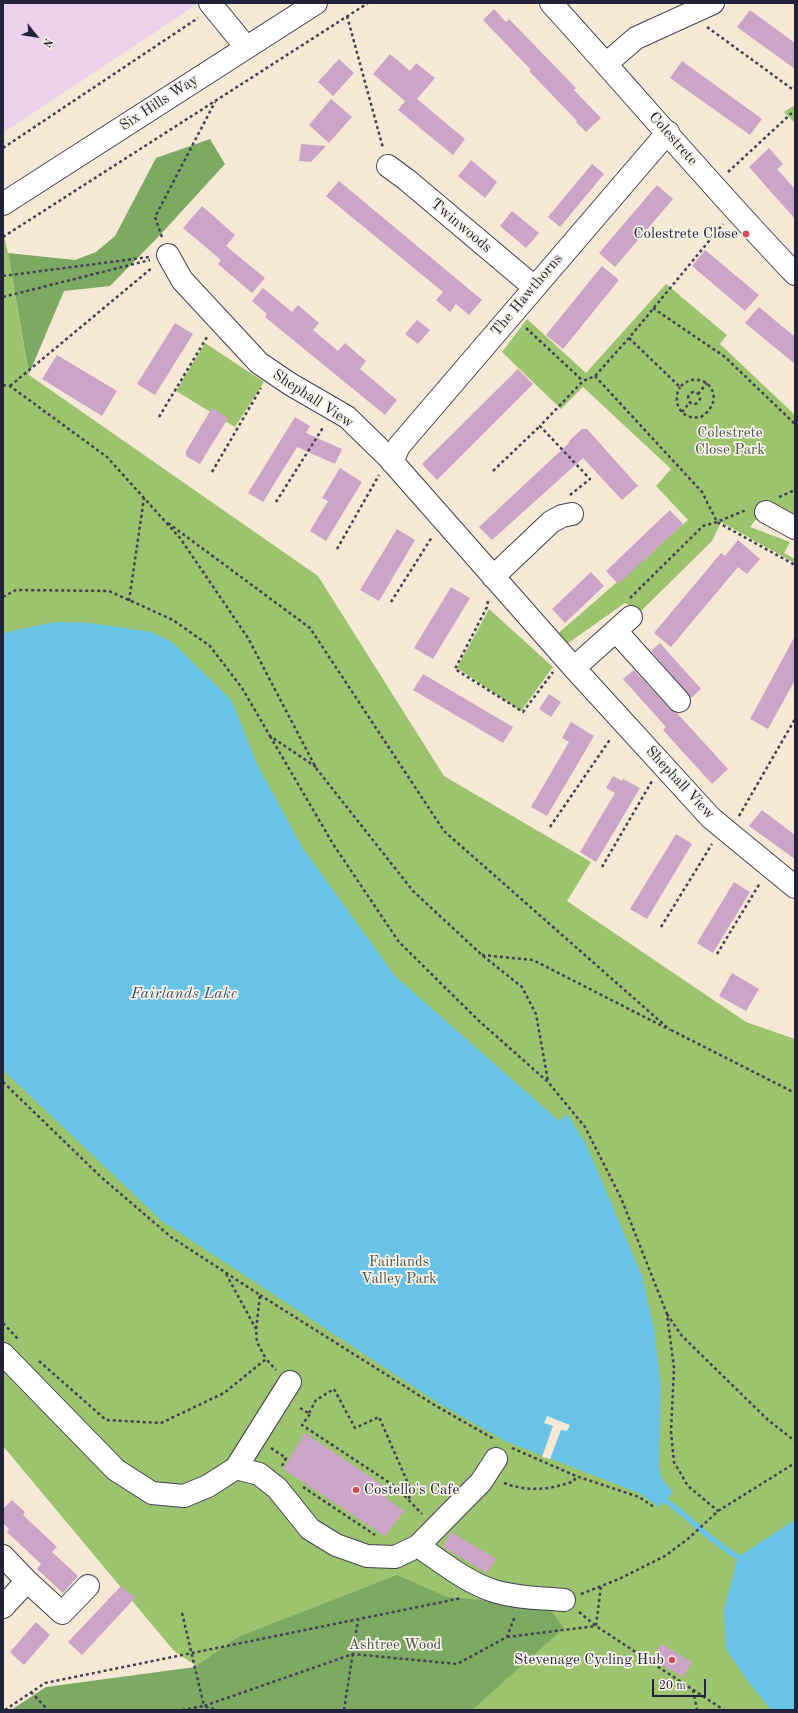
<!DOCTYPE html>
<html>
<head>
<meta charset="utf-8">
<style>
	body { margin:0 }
	#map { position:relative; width:798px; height:1713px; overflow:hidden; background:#f5e8d5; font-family:"Old Standard TT",serif }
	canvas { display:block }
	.frame { position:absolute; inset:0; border:4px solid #22223b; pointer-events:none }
	.north { position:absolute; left:16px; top:16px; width:40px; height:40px; -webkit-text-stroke:3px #f7f3e8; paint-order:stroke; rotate:120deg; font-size:11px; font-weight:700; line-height:16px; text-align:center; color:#22223b }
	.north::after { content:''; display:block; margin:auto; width:14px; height:18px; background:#22223b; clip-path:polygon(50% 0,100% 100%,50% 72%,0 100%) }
	.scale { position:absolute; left:652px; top:1679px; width:54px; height:18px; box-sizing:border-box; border:2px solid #22223b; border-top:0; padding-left:5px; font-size:12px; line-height:14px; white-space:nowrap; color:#22223b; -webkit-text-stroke:3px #f7f3e8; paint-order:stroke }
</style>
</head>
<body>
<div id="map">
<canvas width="798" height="1713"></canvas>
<div class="frame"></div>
<div class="north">N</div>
<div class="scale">20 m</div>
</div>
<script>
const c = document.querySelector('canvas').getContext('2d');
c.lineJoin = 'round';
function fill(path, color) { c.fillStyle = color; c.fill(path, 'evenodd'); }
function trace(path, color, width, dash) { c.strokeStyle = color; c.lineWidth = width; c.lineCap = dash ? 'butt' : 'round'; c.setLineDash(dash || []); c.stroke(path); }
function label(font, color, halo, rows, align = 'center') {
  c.font = font + ' "Old Standard TT",serif'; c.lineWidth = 3.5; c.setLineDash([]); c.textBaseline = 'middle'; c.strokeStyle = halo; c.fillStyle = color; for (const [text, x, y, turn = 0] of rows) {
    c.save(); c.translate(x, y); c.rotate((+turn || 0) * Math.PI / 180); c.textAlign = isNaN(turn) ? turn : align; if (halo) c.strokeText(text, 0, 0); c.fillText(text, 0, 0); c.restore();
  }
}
fill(new Path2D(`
	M 3,3 L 199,3 L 3,133 Z`), '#ead1ec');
fill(new Path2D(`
	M 795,105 L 795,123 L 784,112 Z
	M 3,232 L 8,253 L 29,375 L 318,576 L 444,776 L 591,862 L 567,901 L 746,1022 L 795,1039 L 795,1710 L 263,1710 L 174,1651 L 3,1446 Z
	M 666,284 L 727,335 L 720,344 L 795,415 L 795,519 L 766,507 L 750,527 L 790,542 L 784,553 L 795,559 L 795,563 L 721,522 L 712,541 L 641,611 L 625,603 L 564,646 L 554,637 L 688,520 L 656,486 L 671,469 L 583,387 L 561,409 L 502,352 L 527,319 L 586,373 Z
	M 205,343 L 264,382 L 235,427 L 176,391 Z
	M 489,609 L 553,667 L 521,711 L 457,668 Z`), '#9cc46f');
fill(new Path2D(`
	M 210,139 L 225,164 L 161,234 L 110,286 L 64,291 L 29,374 L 8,253 L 75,260 L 96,252 L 115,236 L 156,158 Z
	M 397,1575 L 447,1597 L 548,1606 L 564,1628 L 472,1710 L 11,1710 L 46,1687 L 195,1667 L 238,1637 Z`), '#7daa62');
fill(new Path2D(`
	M 55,622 L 91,623 L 151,632 L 172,642 L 232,701 L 257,764 L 302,847 L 395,976 L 559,1121 L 567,1114 L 586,1144 L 642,1276 L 654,1328 L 661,1387 L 659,1465 L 662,1479 L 673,1492 L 659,1507 L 639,1493 L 505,1441 L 440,1404 L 162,1221 L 3,1070 L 3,633 Z
	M 795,1520 L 795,1710 L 771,1710 L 747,1680 L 726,1649 L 724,1609 L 738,1557 Z`), '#69c3e7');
fill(new Path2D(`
	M 547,1416 L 570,1425 L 567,1431 L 561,1430 L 550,1459 L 542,1457 L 553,1426 L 544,1423 Z`), '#f5e8d5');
trace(new Path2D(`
	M 666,1501 C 691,1518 711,1542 738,1557`), '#69c3e7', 5.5);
fill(new Path2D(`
	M 494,9 L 506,22 L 509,19 L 576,88 L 574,90 L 601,118 L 586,132 L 576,122 L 577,121 L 529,71 L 531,70 L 483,20 Z
	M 750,10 L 795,43 L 795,69 L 737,27 Z
	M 390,54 L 410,71 L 416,63 L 435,78 L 417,99 L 465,139 L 453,155 L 398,110 L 405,101 L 373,74 Z
	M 339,59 L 354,73 L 333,96 L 318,82 Z
	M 682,61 L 762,119 L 750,135 L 670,78 Z
	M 331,99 L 352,117 L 329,143 L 309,125 Z
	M 301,144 L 326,146 L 311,162 L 299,161 Z
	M 769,148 L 783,164 L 777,169 L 795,189 L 795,219 L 749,167 Z
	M 471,160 L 497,182 L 485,198 L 458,176 Z
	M 592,164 L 604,174 L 560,227 L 548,217 Z
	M 339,181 L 482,300 L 469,315 L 456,304 L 450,312 L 436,300 L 443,292 L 326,196 Z
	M 657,185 L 673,199 L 615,267 L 599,253 Z
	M 202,206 L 235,235 L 226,246 L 265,278 L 252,293 L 218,264 L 221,260 L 183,228 Z
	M 512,211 L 539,233 L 526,248 L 500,226 Z
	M 705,250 L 759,295 L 745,311 L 692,266 Z
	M 602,266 L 619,280 L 563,349 L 546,335 Z
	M 263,288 L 292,312 L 298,305 L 319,323 L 313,330 L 338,351 L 345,343 L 366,361 L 360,369 L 397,400 L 385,415 L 265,317 L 267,314 L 252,301 Z
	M 759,307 L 795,337 L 795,364 L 745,323 Z
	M 417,320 L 430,330 L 418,344 L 405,334 Z
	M 175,323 L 193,334 L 155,395 L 137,384 Z
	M 57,355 L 117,391 L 102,416 L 42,379 Z
	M 518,369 L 533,384 L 437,480 L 422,464 Z
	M 212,408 L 228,418 L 200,464 L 186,456 L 186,451 Z
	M 295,417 L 310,426 L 306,433 L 342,449 L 335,464 L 297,447 L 263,502 L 248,493 Z
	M 582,429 L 587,429 L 638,486 L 622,500 L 583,458 L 492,540 L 479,527 L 570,442 L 569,441 Z
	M 340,468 L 362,482 L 326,541 L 310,531 L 328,501 L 322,498 Z
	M 670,510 L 683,524 L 618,584 L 606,571 Z
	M 397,529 L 415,540 L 379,601 L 360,590 Z
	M 738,540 L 760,559 L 747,574 L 738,567 L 671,647 L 654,633 L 721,553 L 725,556 Z
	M 591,572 L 604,586 L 565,623 L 552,609 Z
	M 451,587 L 470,598 L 433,659 L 414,648 Z
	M 795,636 L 795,680 L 768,729 L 750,719 Z
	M 660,643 L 701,689 L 691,698 L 651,651 Z
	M 634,670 L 670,709 L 677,713 L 728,769 L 712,784 L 663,730 L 666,727 L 623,679 Z
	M 423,674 L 513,727 L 503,743 L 413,690 Z
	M 549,694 L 561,702 L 551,717 L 539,709 Z
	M 571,722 L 594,736 L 547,816 L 531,807 L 569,742 L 562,738 Z
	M 613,776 L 622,781 L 623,779 L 640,788 L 596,862 L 580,852 L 615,793 L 606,788 Z
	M 762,810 L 795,835 L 795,859 L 749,826 Z
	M 676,834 L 692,844 L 647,919 L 630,909 Z
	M 734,882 L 750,892 L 713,953 L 697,943 Z
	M 732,973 L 759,989 L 746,1011 L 719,996 Z
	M 305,1433 L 390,1490 L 386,1498 L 404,1511 L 385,1536 L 283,1469 Z
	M 12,1500 L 25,1512 L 23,1515 L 57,1547 L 52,1552 L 78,1576 L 63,1593 L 37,1569 L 41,1564 L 7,1532 L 9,1529 L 3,1523 L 3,1509 Z
	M 451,1532 L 496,1559 L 487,1573 L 443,1547 Z
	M 121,1586 L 135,1598 L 82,1655 L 68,1642 Z
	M 36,1622 L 50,1635 L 24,1665 L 10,1652 Z
	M 661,1644 L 692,1662 L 683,1677 L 652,1659 Z`), '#cca4c8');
const minor = new Path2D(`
	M 210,3 L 246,47
	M 551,3 C 633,93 711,186 795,274
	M 606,64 L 636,38 L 713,3
	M 388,166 L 407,180 L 534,287
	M 3,204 L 316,3
	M 168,255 L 182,280 L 259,363 L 290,384 L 347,417 L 389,458 L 574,668 L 711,818 L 795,887
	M 392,462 L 399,446 L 668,132
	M 766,512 L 795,528
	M 493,577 L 551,522 L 562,516 L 572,514
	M 616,631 L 679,701
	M 574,668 L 631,617
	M 3,1354 L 116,1470 L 152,1493 L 184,1496 L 208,1486 L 236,1468 L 259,1474 L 277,1488 L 310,1529 L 336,1545 L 367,1556 L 395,1557 L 418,1546 C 442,1562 466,1582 494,1591 C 516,1598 541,1598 564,1600
	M 236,1468 L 290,1382
	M 418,1546 L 481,1482 L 496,1459
	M 3,1556 L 27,1581
	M 3,1607 L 27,1581 L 62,1613 L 88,1586`);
trace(minor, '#424052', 24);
trace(new Path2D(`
	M 347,16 L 383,148
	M 707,27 L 795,91
	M 3,148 L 198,18
	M 728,172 L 795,110
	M 3,237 L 368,3
	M 162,237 L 155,217 L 215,102
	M 3,276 L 149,257
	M 3,297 L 150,260
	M 653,308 L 725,357 L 795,424
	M 526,328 L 583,381
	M 629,338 L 680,387 C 701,365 731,397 701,417 C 682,421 671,403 680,387
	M 595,376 L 702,492 L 717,522 L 795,565
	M 3,385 L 10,386 L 107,457 L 180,538 L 248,638 L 316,768 L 413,891 L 482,955 L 522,987 L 536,1014 L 548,1081
	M 10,386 L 153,267
	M688 398a6 6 0 1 1 12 0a6 6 0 1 1-12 0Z
	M 698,394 L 707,383
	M 682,412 L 690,402
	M 159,417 L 207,337
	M 493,471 L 540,426
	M 212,472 L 261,388
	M 570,495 L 590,479 L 540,426 L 583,381 L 595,376 L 629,338 L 723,224
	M 779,497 L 795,490
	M 276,502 L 324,426
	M 168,523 L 310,628 L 444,831 L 670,1030
	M 337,549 L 379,475
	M 3,597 L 16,590 L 109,591 L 173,620 L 210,646 L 242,688 L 270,736 L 316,767
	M 630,598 L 703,526 L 717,522 L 746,510
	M 129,601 L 144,498
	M 488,601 L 487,607 L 455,669 L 523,712 L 553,672
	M 391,602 L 432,537
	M 270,736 L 333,844 L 399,942 L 478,1020 L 548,1082 L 585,1127 L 621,1198 L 667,1314 L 674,1368 L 671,1432 L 674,1462 L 688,1486 L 718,1511
	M 739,816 L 795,719
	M 550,827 L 611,738
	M 602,867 L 652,781
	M 661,927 L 712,844
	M 717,954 L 760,883
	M 482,955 L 533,960 L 666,1028
	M 671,1030 L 795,1093
	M 3,1082 L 101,1177 L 171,1237 L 260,1295 L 256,1330 L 257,1342 L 266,1359
	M 226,1274 L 256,1329
	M 260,1295 L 436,1406 L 494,1439
	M 667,1314 L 682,1336 L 768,1420 L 795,1441
	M 3,1323 L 18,1339
	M 39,1361 L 106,1420 L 161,1423 L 224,1393 L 266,1359 L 276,1370
	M 300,1408 L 310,1414 L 302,1425 L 396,1487 L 422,1514
	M 309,1413 L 316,1400 L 334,1389 L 355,1428 L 379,1417 L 410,1488 L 409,1500
	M 271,1448 L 286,1458 L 281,1468
	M 512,1448 L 576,1476 L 639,1497 L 654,1507
	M 504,1483 C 527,1492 551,1490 574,1481 L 576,1476
	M 303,1487 L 375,1535
	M 581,1594 L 619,1579 L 665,1556 L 689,1538 L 718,1511 L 795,1463
	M 579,1612 L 596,1626 L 724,1710
	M 182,1613 L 204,1706 L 353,1654 L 457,1664 L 507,1637 L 515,1616
	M 507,1637 L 596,1626 L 601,1586
	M 693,1690 L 697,1710
	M 31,1692 L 48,1710
	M 5,1710 L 45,1683 L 462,1598
	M 182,1710 L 204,1706 L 217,1710
	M 344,1710 L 358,1620`), '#424052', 2.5, [3, 3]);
trace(minor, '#fff', 22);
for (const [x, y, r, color] of [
	[746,234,4,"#d1495b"],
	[356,1490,4,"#d1495b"],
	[672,1660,4,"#d1495b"]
]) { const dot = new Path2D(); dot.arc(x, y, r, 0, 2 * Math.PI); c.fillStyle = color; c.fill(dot); trace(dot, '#f7f3e8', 1.5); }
label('15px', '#22223b', '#f7f3e8', [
	["Six Hills Way",159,103,-33],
	["Colestrete",673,139,49],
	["Twinwoods",461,226,40],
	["The Hawthorns",527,295,-50],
	["Shephall View",313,399,33],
	["Shephall View",680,783,47]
]);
label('15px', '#22223b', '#f7f3e8', [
	["Colestrete Close",738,234],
	["Costello's Cafe",364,1490,"left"],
	["Stevenage Cycling Hub",664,1660]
], 'right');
label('15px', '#47534b', '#f7f3e8', [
	["Colestrete",730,433],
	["Close Park",730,450],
	["Fairlands",399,1262],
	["Valley Park",399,1279],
	["Ashtree Wood",395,1645]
]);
label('italic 16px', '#37526f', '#f7f3e8', [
	["Fairlands Lake",184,994]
]);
</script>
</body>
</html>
